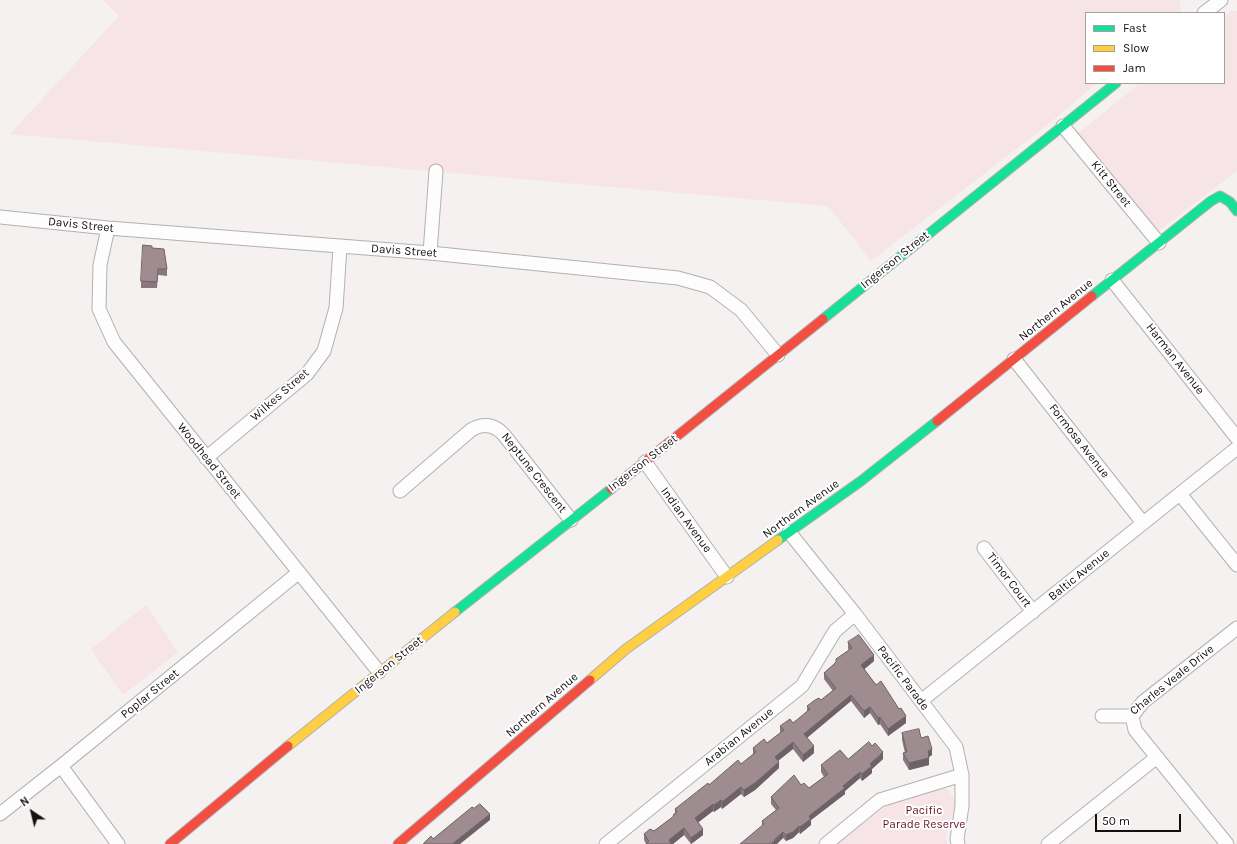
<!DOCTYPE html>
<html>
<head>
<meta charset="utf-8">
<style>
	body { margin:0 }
	#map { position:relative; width:1237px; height:844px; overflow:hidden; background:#f5f1f1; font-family:Karla,sans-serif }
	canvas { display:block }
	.legend { position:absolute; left:1085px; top:12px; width:140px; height:72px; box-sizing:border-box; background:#fff; border:1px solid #a19f9f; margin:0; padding:5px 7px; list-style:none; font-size:12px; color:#131010 }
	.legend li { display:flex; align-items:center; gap:8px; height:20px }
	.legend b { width:20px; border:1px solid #a19f9f }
	.north { position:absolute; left:12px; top:792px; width:40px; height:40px; -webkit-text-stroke:3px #fff; paint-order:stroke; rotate:325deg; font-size:11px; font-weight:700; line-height:16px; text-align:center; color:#131010 }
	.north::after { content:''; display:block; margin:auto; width:14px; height:18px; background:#131010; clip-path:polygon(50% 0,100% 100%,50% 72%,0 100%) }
	.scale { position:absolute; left:1095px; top:814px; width:86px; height:18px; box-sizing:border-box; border:2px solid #131010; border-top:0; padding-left:5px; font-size:12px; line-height:14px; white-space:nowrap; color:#131010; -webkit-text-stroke:3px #fff; paint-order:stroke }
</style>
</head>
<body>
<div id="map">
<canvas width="1237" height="844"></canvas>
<ul class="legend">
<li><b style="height:5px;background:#16e098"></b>Fast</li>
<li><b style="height:5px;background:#ffcf43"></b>Slow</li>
<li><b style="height:5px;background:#f24e42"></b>Jam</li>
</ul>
<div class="north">N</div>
<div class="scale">50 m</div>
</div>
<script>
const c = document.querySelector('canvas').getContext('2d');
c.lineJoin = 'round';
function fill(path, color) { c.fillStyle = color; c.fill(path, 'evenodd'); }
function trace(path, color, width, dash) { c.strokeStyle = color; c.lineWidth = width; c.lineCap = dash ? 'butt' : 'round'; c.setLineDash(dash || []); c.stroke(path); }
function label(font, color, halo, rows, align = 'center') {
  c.font = font + ' Karla,sans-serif'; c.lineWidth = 4; c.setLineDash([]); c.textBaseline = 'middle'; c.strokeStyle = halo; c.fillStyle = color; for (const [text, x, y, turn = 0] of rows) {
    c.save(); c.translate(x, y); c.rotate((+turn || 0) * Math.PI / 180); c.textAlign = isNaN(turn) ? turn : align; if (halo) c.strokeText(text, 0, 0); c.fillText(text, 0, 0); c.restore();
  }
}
fill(new Path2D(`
	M 103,0 L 1180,0 L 1181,13 L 1086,13 L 1086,83 L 1097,83 L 1046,126 L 871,261 L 828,206 L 10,134 L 119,16 Z
	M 1231,11 L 1237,11 L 1237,171 L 1157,232 L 1076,135 L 1140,83 L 1224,83 L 1224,16 Z
	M 146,605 L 178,652 L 123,695 L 91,649 Z
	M 938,788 L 948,789 L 956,802 L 946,836 L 947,844 L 838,844 L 879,811 L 896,799 Z`), '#f6e4e6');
const street = new Path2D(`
	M 1204,13 L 1221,0
	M 1063,126 L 1159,243
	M 0,217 L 108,228 L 430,253 L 678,278 L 710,287 L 741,310 L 778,355
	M 108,228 L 100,265 L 99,309 L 114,342 L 379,672
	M 430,253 L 436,171
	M 1112,280 L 1237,438
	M 1014,359 L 1143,523
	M 206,458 L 307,374 L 324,351 L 336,308 L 340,247
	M 645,462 L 727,577
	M 400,491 L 471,430 C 484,422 495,425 504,435 L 571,520
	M 1180,494 L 1237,565
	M 789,532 L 855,614 L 956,747 L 962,775 L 962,806 L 957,839 L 958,844
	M 984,548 L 1033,612
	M 921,701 L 1237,448
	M 1102,716 L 1132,716
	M 1132,716 L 1135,730 L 1227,844
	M 1132,716 L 1143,702 L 1237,628
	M 61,766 L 118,844
	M 0,814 L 61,766 L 298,573
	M 606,844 L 802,686 L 835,631 L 855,614
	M 826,844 L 880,800 L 962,775
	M 1048,844 L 1157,757`);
const fast = new Path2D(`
	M 1092,296 L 1211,201 L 1220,196 L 1230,202 L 1237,211
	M 823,319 L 1116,83
	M 778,540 L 861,481 L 937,421
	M 455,612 L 611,489`);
const slow = new Path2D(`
	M 590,680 L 626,649 L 778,540
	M 288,746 L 455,612`);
const jam = new Path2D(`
	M 937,421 L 1092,296
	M 611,489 L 823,319
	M 170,844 L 288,746
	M 398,844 L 590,680`);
trace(street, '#b3b0b0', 15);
trace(fast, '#b3b0b0', 11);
trace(slow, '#b3b0b0', 11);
trace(jam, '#b3b0b0', 11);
trace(street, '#fefdfd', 13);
trace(fast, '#16e098', 9);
trace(slow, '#ffcf43', 9);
trace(jam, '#f24e42', 9);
fill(new Path2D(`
	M 152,249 L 167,269 L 167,276 L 158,275 L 157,288 L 141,288 L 141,281 Z
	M 848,642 L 874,661 L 864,669 L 906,723 L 888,736 L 880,724 L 878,725 L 870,713 L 864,718 L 851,701 L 807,738 L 814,753 L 803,762 L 793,749 L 778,761 L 779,768 L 755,790 L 744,797 L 741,794 L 722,809 L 721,807 L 714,812 L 713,811 L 698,822 L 703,835 L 691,844 L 684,835 L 673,844 L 646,844 L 644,840 L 644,834 L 654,831 L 673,817 L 673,815 L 675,813 L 675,809 L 709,785 L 741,764 L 753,754 L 753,748 L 767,743 L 780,733 L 780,726 L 793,723 L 807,712 L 807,706 L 821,700 L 833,691 L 824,679 L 824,673 L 833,665 L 836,662 L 836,659 L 849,650 L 848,649 Z
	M 902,733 L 921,738 L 932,755 L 929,757 L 929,765 L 909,770 L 903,760 L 903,753 L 905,753 L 902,740 Z
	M 848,759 L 883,759 L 872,769 L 872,773 L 862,781 L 860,778 L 845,791 L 845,794 L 811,820 L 811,825 L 800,834 L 799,832 L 793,838 L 786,841 L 783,838 L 762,826 L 762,821 L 776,810 L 771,804 L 771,797 L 801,785 L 809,788 L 824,777 L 821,772 L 821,765 Z`), '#89787d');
fill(new Path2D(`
	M 874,655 L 874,661 L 861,672 L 861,665 Z
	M 851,695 L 851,701 L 804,740 L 804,734 Z
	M 870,707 L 870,713 L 864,718 L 864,711 Z
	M 906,716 L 906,723 L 888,736 L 888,729 Z
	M 880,717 L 880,724 L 878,725 L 878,718 Z
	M 793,742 L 793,749 L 775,763 L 775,757 Z
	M 814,746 L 814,753 L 803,762 L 803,755 Z
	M 932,749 L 932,755 L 928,757 L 928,751 Z
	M 883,752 L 883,759 L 872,769 L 872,773 L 862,781 L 862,774 L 870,764 Z
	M 929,758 L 929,765 L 909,770 L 909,763 Z
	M 779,762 L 779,768 L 755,790 L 744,797 L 744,790 Z
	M 860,772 L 860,778 L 845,791 L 845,794 L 811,820 L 811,825 L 800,834 L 800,827 L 809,816 L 843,786 Z
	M 741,787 L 741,794 L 722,809 L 722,802 Z
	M 721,800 L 721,807 L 714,812 L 714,805 Z
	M 713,804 L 713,811 L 695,825 L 695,818 Z
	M 490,814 L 490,820 L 460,844 L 452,844 Z
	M 799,826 L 799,832 L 793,838 L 786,841 L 786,835 Z
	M 684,828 L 684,835 L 673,844 L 669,844 L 669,840 Z
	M 703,829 L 703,835 L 691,844 L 691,838 Z
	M 783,832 L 783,838 L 777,844 L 770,844 Z`), '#6f6266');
const building = new Path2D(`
	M 143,245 L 152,246 L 152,248 L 164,249 L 167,269 L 158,269 L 157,282 L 141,281 Z
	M 859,635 L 874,655 L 861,665 L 876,685 L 881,681 L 899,709 L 901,708 L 906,716 L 888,729 L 880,717 L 878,718 L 870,707 L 864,711 L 851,695 L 804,734 L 814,746 L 803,755 L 793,742 L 775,757 L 779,762 L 755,783 L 744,790 L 741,787 L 722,802 L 721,800 L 714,805 L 713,804 L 695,818 L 703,829 L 691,838 L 684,828 L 669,840 L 671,843 L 670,844 L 646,844 L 649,841 L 644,834 L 650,829 L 654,831 L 674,816 L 673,815 L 677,812 L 675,809 L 708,783 L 709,785 L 738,760 L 741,764 L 756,752 L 753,748 L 764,739 L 767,743 L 784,730 L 780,726 L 790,719 L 793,723 L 810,709 L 807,706 L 815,700 L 819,698 L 821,700 L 836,688 L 824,673 L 833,665 L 836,662 L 836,659 L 852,648 L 848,642 Z
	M 919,729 L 921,738 L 928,736 L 932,749 L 928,751 L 929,758 L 909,763 L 903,753 L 907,752 L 902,733 Z
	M 869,742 L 872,746 L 875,743 L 883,752 L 870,764 L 872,766 L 862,774 L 860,772 L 843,786 L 845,788 L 809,816 L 811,819 L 800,827 L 799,826 L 793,832 L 786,835 L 783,832 L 770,843 L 770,844 L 740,844 L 764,824 L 762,821 L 779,808 L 771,797 L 794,775 L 801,785 L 804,783 L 809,788 L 828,774 L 821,765 L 840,750 L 848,759 Z
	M 480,804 L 490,814 L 452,844 L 423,844 L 431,836 L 433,839 L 472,807 L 474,808 Z`);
fill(building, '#9f8c91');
trace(building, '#6f6266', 1);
label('12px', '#131010', '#fff', [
	["Kitt Street",1111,184,51],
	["Davis Street",81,225,6],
	["Davis Street",404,251,4],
	["Ingerson Street",895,260,-39],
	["Northern Avenue",1056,310,-39],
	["Harman Avenue",1175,359,52],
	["Wilkes Street",280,395,-41],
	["Formosa Avenue",1079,441,52],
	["Woodhead Street",209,461,51],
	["Ingerson Street",643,463,-38],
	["Neptune Crescent",534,473,52],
	["Northern Avenue",801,509,-36],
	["Indian Avenue",686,520,54],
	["Baltic Avenue",1079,575,-39],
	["Timor Court",1009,580,53],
	["Ingerson Street",389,665,-39],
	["Pacific Parade",903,678,53],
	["Charles Veale Drive",1172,680,-39],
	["Poplar Street",150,694,-39],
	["Northern Avenue",542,705,-41],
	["Arabian Avenue",739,737,-39]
]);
label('12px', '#6b112c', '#fff', [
	["Pacific",924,811],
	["Parade Reserve",924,825]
]);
</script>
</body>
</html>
